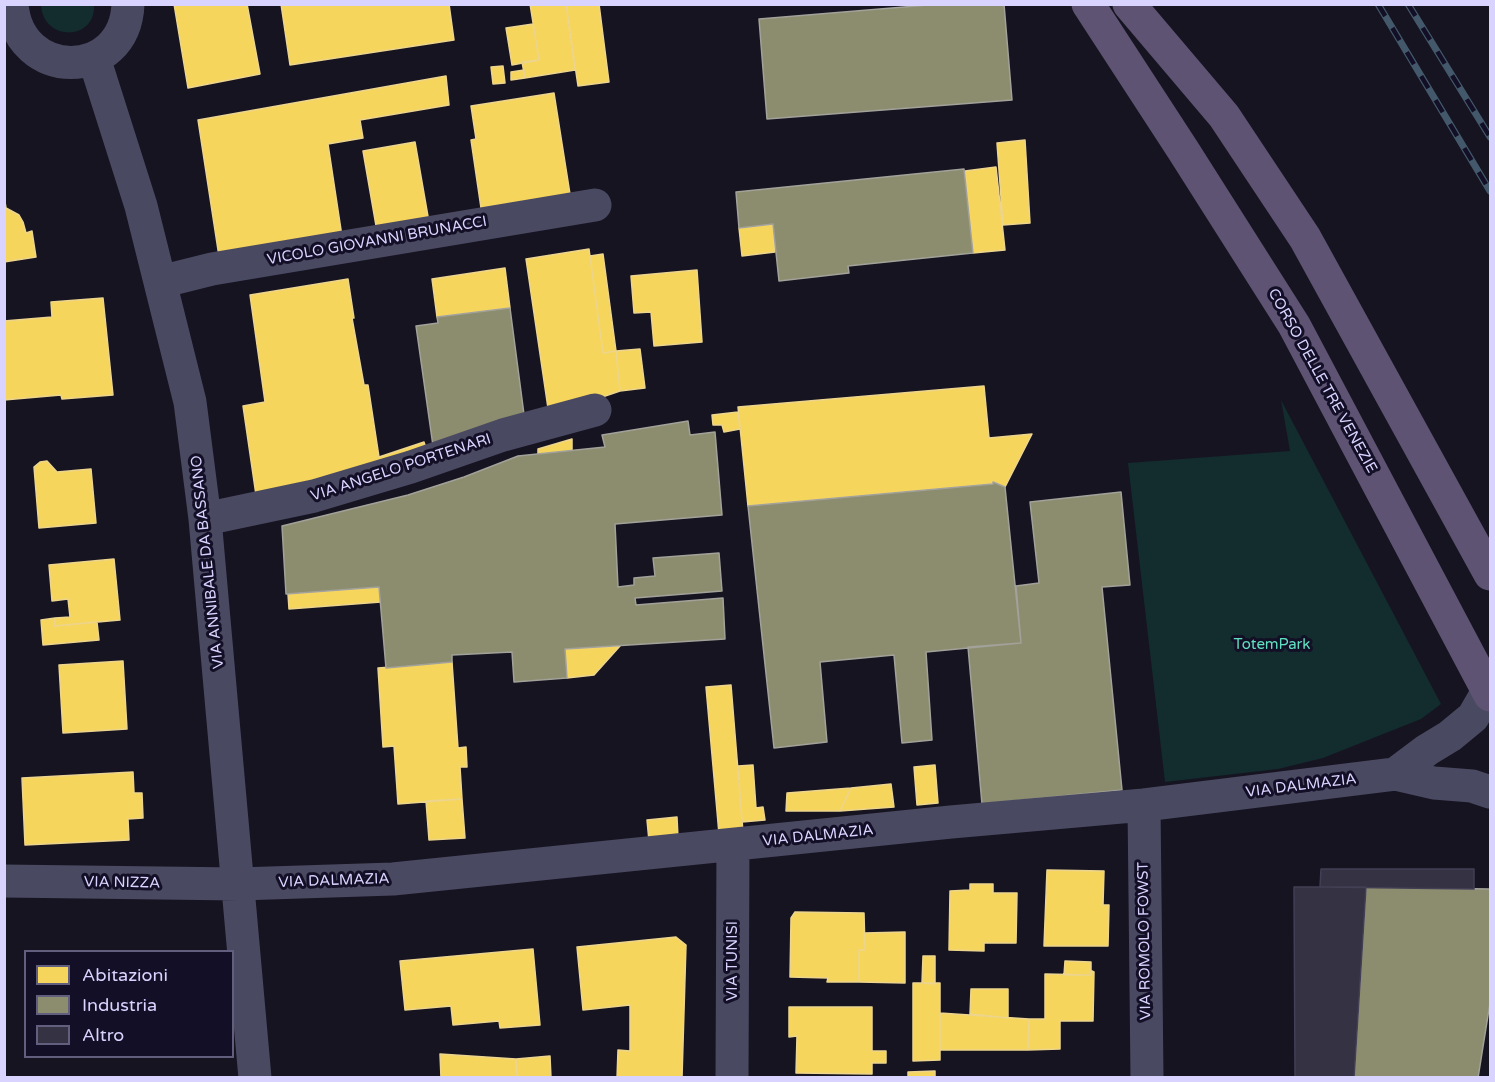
<!DOCTYPE html>
<html>
<head>
<meta charset="utf-8">
<style>
	body { margin:0 }
	#map { position:relative; width:1495px; height:1082px; overflow:hidden; background:#161421; font-family:"Varela Round",sans-serif }
	canvas { display:block }
	.frame { position:absolute; inset:0; border:6px solid #d9d4ff; pointer-events:none }
	.legend { position:absolute; left:24px; top:950px; width:210px; height:108px; box-sizing:border-box; background:#130f26; border:2px solid #625e7d; margin:0; padding:8px 10px; list-style:none; font-size:18px; color:#d9d4ff }
	.legend li { display:flex; align-items:center; gap:12px; height:30px }
	.legend b { width:30px; border:2px solid #625e7d }
</style>
</head>
<body>
<div id="map">
<canvas width="1495" height="1082"></canvas>
<div class="frame"></div>
<ul class="legend">
<li><b style="height:16px;background:#f6d55c"></b>Abitazioni</li>
<li><b style="height:16px;background:#8c8c6e"></b>Industria</li>
<li><b style="height:16px;background:#343243"></b>Altro</li>
</ul>
</div>
<script>
const c = document.querySelector('canvas').getContext('2d');
c.lineJoin = 'round';
function fill(path, color) { c.fillStyle = color; c.fill(path, 'evenodd'); }
function trace(path, color, width, dash) { c.strokeStyle = color; c.lineWidth = width; c.lineCap = dash ? 'butt' : 'round'; c.setLineDash(dash || []); c.stroke(path); }
function label(font, color, halo, rows, align = 'center') {
  c.font = font + ' "Varela Round",sans-serif'; c.lineWidth = 6; c.setLineDash([]); c.textBaseline = 'middle'; c.strokeStyle = halo; c.fillStyle = color; for (const [text, x, y, turn = 0] of rows) {
    c.save(); c.translate(x, y); c.rotate((+turn || 0) * Math.PI / 180); c.textAlign = isNaN(turn) ? turn : align; if (halo) c.strokeText(text, 0, 0); c.fillText(text, 0, 0); c.restore();
  }
}
fill(new Path2D(`
	M 41,5 L 94,5 C 96,41 43,42 41,5 Z
	M 1281,400 L 1441,704 L 1421,719 L 1323,758 L 1278,769 L 1165,782 L 1128,463 L 1290,451 Z`), '#132c2d');
const homes = new Path2D(`
	M 174,4 L 247,4 L 260,74 L 188,88 Z
	M 281,4 L 449,4 L 454,40 L 290,65 Z
	M 530,4 L 566,4 L 575,70 L 525,78 L 522,62 L 539,60 Z
	M 566,4 L 599,4 L 609,82 L 578,86 Z
	M 533,24 L 539,60 L 512,65 L 506,28 Z
	M 503,66 L 505,83 L 493,84 L 491,67 Z
	M 524,70 L 525,78 L 511,80 L 511,72 Z
	M 446,76 L 449,105 L 360,120 L 363,138 L 328,144 L 343,243 L 220,263 L 198,120 Z
	M 554,93 L 570,194 L 481,208 L 471,140 L 476,139 L 471,106 Z
	M 1025,140 L 1030,223 L 1003,225 L 997,143 Z
	M 415,142 L 430,228 L 378,237 L 363,151 Z
	M 996,167 L 1005,250 L 973,253 L 965,171 Z
	M 4,195 L 6,208 L 19,215 L 23,222 L 26,233 L 32,231 L 36,257 L 4,262 Z
	M 773,224 L 775,252 L 742,256 L 739,228 Z
	M 589,249 L 603,353 L 616,351 L 620,391 L 549,415 L 526,259 Z
	M 603,254 L 616,351 L 603,353 L 590,256 Z
	M 505,268 L 510,308 L 437,317 L 432,279 Z
	M 697,270 L 702,342 L 654,346 L 651,312 L 634,313 L 631,276 Z
	M 348,279 L 354,318 L 352,318 L 364,385 L 368,385 L 379,457 L 424,442 L 428,455 L 257,502 L 243,406 L 265,402 L 250,295 Z
	M 103,298 L 113,395 L 62,399 L 61,395 L 4,400 L 4,321 L 52,317 L 51,302 Z
	M 640,349 L 645,388 L 620,391 L 616,351 Z
	M 984,386 L 989,438 L 1032,434 L 1005,487 L 993,482 L 993,484 L 748,506 L 738,407 Z
	M 738,412 L 740,429 L 724,432 L 722,425 L 713,425 L 712,415 Z
	M 572,439 L 572,451 L 538,454 L 538,449 Z
	M 47,461 L 57,472 L 91,469 L 96,523 L 39,528 L 34,467 L 40,462 Z
	M 114,559 L 120,620 L 54,626 L 55,618 L 70,617 L 68,599 L 52,601 L 49,565 Z
	M 379,587 L 381,602 L 289,609 L 288,594 Z
	M 55,618 L 54,626 L 97,622 L 99,640 L 43,645 L 41,620 Z
	M 620,646 L 594,675 L 567,678 L 565,649 Z
	M 123,661 L 127,729 L 63,733 L 59,665 Z
	M 452,662 L 458,748 L 466,747 L 467,767 L 460,767 L 462,799 L 398,804 L 394,746 L 383,747 L 378,668 Z
	M 731,685 L 743,832 L 719,834 L 706,687 Z
	M 753,765 L 756,808 L 763,807 L 765,820 L 742,822 L 738,766 Z
	M 935,765 L 938,803 L 917,805 L 914,767 Z
	M 133,772 L 134,793 L 142,793 L 143,818 L 128,819 L 129,840 L 25,845 L 22,778 Z
	M 891,784 L 894,807 L 840,811 L 851,788 Z
	M 851,788 L 840,811 L 786,811 L 787,793 Z
	M 462,799 L 465,838 L 429,840 L 426,801 Z
	M 677,817 L 678,838 L 649,841 L 647,820 Z
	M 1047,870 L 1104,871 L 1103,905 L 1109,905 L 1108,946 L 1044,946 Z
	M 970,884 L 993,884 L 993,893 L 1017,893 L 1016,943 L 984,943 L 984,951 L 949,950 L 950,891 L 970,890 Z
	M 795,912 L 864,913 L 865,950 L 859,950 L 859,982 L 827,982 L 828,978 L 790,977 L 791,918 Z
	M 905,932 L 905,983 L 859,982 L 859,950 L 865,950 L 864,933 Z
	M 676,937 L 686,945 L 682,1078 L 617,1078 L 618,1050 L 630,1051 L 630,1005 L 583,1010 L 577,947 Z
	M 533,949 L 540,1025 L 500,1028 L 499,1021 L 453,1025 L 451,1006 L 405,1010 L 400,961 Z
	M 923,956 L 935,956 L 935,984 L 922,983 Z
	M 1065,961 L 1091,962 L 1091,975 L 1064,975 Z
	M 1092,971 L 1094,972 L 1093,1021 L 1060,1021 L 1060,1049 L 1028,1050 L 1029,1019 L 1045,1019 L 1045,974 L 1091,975 Z
	M 913,983 L 940,983 L 940,1060 L 913,1061 Z
	M 971,989 L 1008,989 L 1008,1018 L 970,1014 Z
	M 789,1007 L 872,1007 L 872,1051 L 886,1051 L 886,1063 L 872,1063 L 872,1074 L 796,1073 L 797,1036 L 789,1037 Z
	M 940,1013 L 1029,1019 L 1028,1050 L 940,1050 Z
	M 440,1054 L 516,1059 L 517,1078 L 441,1078 Z
	M 550,1056 L 551,1078 L 517,1078 L 516,1059 Z
	M 935,1071 L 935,1078 L 908,1078 L 908,1072 Z`);
fill(homes, '#f6d55c');
trace(homes, '#edd58d', 1.5);
const industry = new Path2D(`
	M 940,4 L 1004,4 L 1012,100 L 767,119 L 759,19 Z
	M 964,169 L 973,253 L 848,266 L 849,273 L 779,281 L 773,224 L 739,228 L 736,192 Z
	M 510,308 L 525,422 L 434,453 L 416,326 L 438,323 L 437,317 Z
	M 688,421 L 690,435 L 715,432 L 722,515 L 615,524 L 618,587 L 634,585 L 634,578 L 655,576 L 653,558 L 719,553 L 722,591 L 635,598 L 636,605 L 723,598 L 725,639 L 565,649 L 567,678 L 514,682 L 512,652 L 452,655 L 452,662 L 386,668 L 379,587 L 286,594 L 282,526 L 408,495 L 464,477 L 518,456 L 605,447 L 602,435 Z
	M 993,482 L 1005,487 L 1021,643 L 926,652 L 932,740 L 902,743 L 894,655 L 820,662 L 827,742 L 774,748 L 748,506 L 993,484 Z
	M 1121,492 L 1130,585 L 1102,587 L 1122,790 L 982,804 L 968,647 L 1021,643 L 1016,586 L 1039,583 L 1030,502 Z
	M 1366,887 L 1490,889 L 1490,1003 L 1478,1078 L 1354,1078 Z`);
fill(industry, '#8c8c6e');
trace(industry, '#a3a29a', 1.5);
const building = new Path2D(`
	M 1321,869 L 1474,869 L 1474,889 L 1320,887 Z
	M 1294,887 L 1366,887 L 1354,1078 L 1295,1078 Z`);
fill(building, '#343243');
trace(building, '#433f54', 1.5);
trace(new Path2D(`
	M 12,4 C 18,82 125,82 128,4
	M 94,58 L 141,206 L 190,402 L 205,519 L 255,1078
	M 160,282 L 212,269 L 595,205
	M 205,519 L 314,496 L 411,467 L 503,435 L 595,410
	M 1395,774 L 1427,750 L 1450,736 L 1473,717 L 1488,691
	M 1144,805 L 1147,1078
	M 4,881 L 239,884 L 393,879 L 951,822 L 1144,805 L 1395,774 L 1434,783 L 1472,786 L 1490,792
	M 732,1078 L 733,845`), '#4a4962', 33);
trace(new Path2D(`
	M 1088,4 L 1183,150 L 1294,325 L 1490,695
	M 1129,4 L 1224,116 L 1305,238 L 1490,574`), '#5e5373', 33);
const rail = new Path2D(`
	M 1378,4 L 1490,191
	M 1408,4 L 1490,137`);
trace(rail, '#43596b', 7);
trace(rail, '#130f26', 4.5, [14]);
label('15px', '#d9d4ff', '#130f26', [
	["VICOLO GIOVANNI BRUNACCI",377,241,-10],
	["CORSO DELLE TRE VENEZIE",1322,381,61],
	["VIA ANGELO PORTENARI",401,468,-18],
	["VIA ANNIBALE DA BASSANO",208,562,-96],
	["VIA DALMAZIA",1301,786,-7],
	["VIA DALMAZIA",818,836,-6],
	["VIA DALMAZIA",334,881,-2],
	["VIA NIZZA",122,883,1],
	["VIA ROMOLO FOWST",1145,941,-91],
	["VIA TUNISI",733,961,-90]
]);
label('15px', '#5fe0c0', '#130f26', [
	["TotemPark",1272,645]
]);
</script>
</body>
</html>
